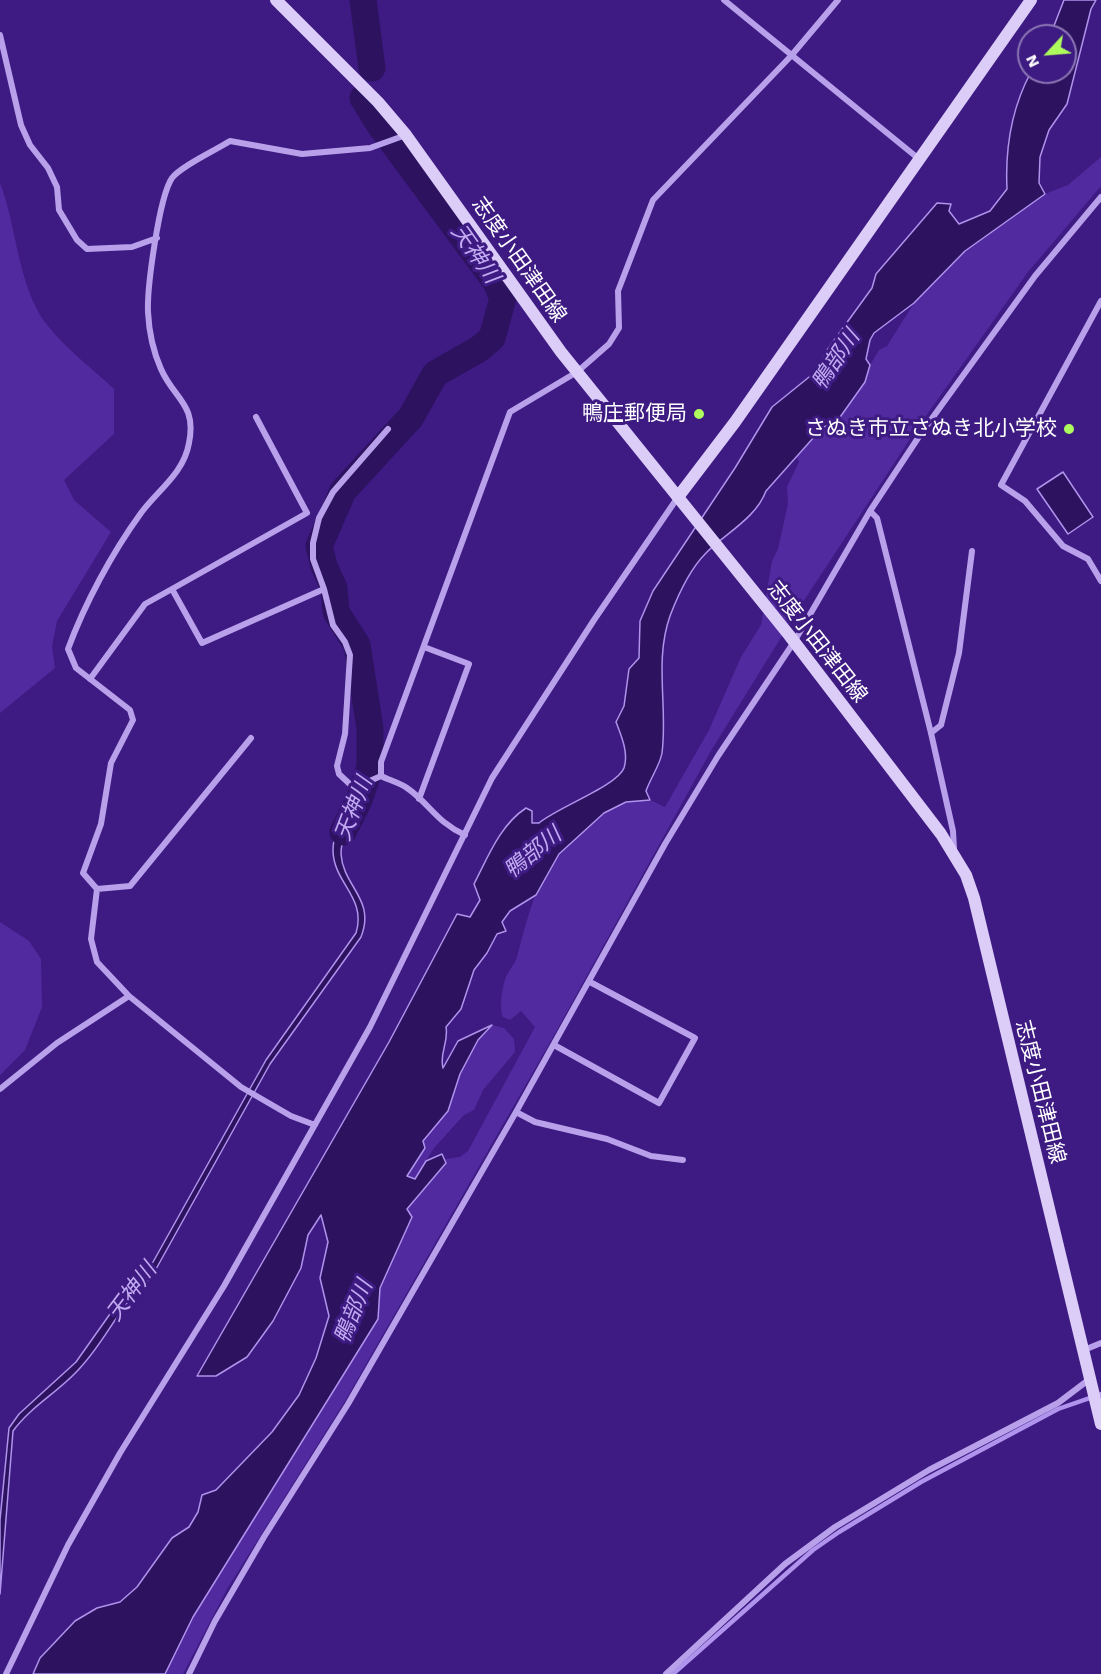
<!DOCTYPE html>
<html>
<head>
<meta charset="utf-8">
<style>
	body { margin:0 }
	#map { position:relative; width:1101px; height:1674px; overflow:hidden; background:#3e1b82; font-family:"Work Sans",sans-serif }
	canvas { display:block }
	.north { position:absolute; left:1017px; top:24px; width:60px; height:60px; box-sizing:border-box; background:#3e1b82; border:2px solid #8b76b4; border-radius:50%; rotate:244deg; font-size:16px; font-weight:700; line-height:24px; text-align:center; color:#fff }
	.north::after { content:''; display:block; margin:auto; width:21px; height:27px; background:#aefb5d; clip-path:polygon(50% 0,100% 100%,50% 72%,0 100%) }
</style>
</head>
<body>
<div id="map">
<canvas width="1101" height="1674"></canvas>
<div class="north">N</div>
</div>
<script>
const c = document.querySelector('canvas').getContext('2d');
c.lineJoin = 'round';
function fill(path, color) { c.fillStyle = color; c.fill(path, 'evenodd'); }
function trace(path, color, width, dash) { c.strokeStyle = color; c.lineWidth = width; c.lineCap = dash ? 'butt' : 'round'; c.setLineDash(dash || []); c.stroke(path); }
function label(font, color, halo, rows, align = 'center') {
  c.font = font + ' "Work Sans","Noto Sans JP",sans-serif'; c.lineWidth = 6; c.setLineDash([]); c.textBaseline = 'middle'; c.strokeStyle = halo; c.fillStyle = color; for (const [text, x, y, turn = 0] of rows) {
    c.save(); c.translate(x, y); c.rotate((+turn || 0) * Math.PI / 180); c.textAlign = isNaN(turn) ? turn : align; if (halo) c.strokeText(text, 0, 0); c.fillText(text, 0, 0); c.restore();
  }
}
fill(new Path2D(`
	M 1101,157 L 1101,186 L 1028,272 L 916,430 L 803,602 L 712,749 L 553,1037 L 345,1401 L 227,1589 L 183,1674 L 165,1674 L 193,1617 L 378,1319 L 380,1288 L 412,1217 L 407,1209 L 446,1163 L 446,1159 L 460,1157 L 468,1151 L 535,1027 L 521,1011 L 510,1020 L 503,1017 C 499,1008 502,987 506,977 C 509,970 515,964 517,957 C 522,937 528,915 535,896 C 551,857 603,795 649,800 C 654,801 660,805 665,807 L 709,730 L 741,657 L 761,625 L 772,561 L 778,549 L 788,504 L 787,487 L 799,462 L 796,456 L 822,428 L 838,420 L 865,382 L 870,365 L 879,350 L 887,346 L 914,303 L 965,251 L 1045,194 L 1068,185 Z
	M 0,183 C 17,226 18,290 48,326 C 66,349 93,369 114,389 L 114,434 L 64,480 L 74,500 L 111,532 L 57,621 L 52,646 L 55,668 L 0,713 Z
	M 0,922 L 29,941 L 41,959 L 42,1007 L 25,1050 L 0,1075 Z
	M 492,1025 L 504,1028 L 514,1039 L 515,1052 L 483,1090 L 474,1110 L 464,1115 L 434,1148 L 415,1179 L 407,1176 L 425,1148 L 423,1141 L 448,1111 L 460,1074 L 478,1040 Z`), '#512a9f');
const water = new Path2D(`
	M 1064,0 L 1096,0 L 1091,9 L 1067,104 L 1049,130 L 1040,157 L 1039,183 L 1045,194 L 965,251 L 914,303 L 874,333 L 870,340 L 866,359 L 870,365 L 865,382 L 838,420 L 822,428 L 766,491 C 756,518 726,533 706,553 C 690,569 678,595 670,616 C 654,661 668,707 662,753 C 660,765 650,779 646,791 L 650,800 L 626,802 L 604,813 L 559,854 L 536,895 L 510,911 L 502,922 L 506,931 L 497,934 L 487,953 L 474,970 L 461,1009 L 446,1027 C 449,1042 439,1053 443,1068 L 458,1041 L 492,1025 L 478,1040 L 460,1074 L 448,1111 L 423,1141 L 425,1148 L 407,1176 L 415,1179 L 426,1161 L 442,1154 L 446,1163 L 407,1209 L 412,1217 L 380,1288 L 378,1319 L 193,1617 L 165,1674 L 33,1674 L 40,1658 L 75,1621 L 97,1608 L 120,1602 L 137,1587 L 172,1538 L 189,1527 L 198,1512 L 202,1495 L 216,1490 L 272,1432 L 299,1395 L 316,1358 L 329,1316 L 320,1278 L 328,1242 L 321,1215 L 308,1235 L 301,1268 L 273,1321 L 247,1357 L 216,1376 L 197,1376 L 389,1042 L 457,914 L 470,917 L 480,900 L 474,884 C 488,857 500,825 526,808 L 532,811 L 532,823 L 539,823 C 558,807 617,786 624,768 C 629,753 621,735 616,722 L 624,706 L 629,669 L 639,658 L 640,621 L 653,591 L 735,468 L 772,407 L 819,369 L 827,350 L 872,288 L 876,274 L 937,203 L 951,204 L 949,211 L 959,224 L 990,211 L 1007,189 C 1005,147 1011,109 1031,72 L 1065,72 L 1065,36 L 1050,36 Z
	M 1063,472 L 1093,517 L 1068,534 L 1037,489 Z
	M 353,798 L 361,802 C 353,818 341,835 341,854 C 343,887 376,899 361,937 L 270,1064 L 151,1278 C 118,1306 108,1338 80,1368 C 60,1391 31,1406 13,1431 L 0,1594 L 0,1520 L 9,1428 L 19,1414 L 76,1362 L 122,1297 L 148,1271 L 266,1060 L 356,933 C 367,897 333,883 333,850 C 333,832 345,814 353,798 Z`);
fill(water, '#2d1260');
trace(water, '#af93ec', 1.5);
trace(new Path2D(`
	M 673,1674 L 813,1550 L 839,1532 L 921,1482 L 1058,1409 L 1101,1394`), '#af93ec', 4.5);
trace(new Path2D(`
	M 363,0 L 372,68
	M 343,832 L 359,800 L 370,767 L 370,728 L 357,645 L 336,612 L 334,588 L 324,566 L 319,546 L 343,491 L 411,417 L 435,374 L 479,349 L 492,338 L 503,298 L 496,282 L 379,124 L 363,98`), '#2d1260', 27);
trace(new Path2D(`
	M 724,0 L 919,159
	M 0,35 L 21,125 L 30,145 L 48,168 L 57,187 L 59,210 L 77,240 L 87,249 L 132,247 L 157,238
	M 1101,301 L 1001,485 L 1025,501 L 1063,546 L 1088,559 L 1101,581
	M 388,429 L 333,492 L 319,518 L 313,543 L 313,559 L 324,589 L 333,625 L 345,642 L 350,655 L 345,734 L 337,766 L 339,774 L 354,788 L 381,776 C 389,780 400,783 407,788 C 429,803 436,822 465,835
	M 870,511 L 877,518 L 931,733 L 953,831 L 954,849
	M 172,589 L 307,513 L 256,417
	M 90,679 L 145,604 L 172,589 L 202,643 L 324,589
	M 931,733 L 941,725 L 959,653 L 972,551
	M 381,776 L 381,762 L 510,412 L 577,372 L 609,344 L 619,328 L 618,291 L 653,200 L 791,56 L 838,0
	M 419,799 L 469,664 L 424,647
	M 97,889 L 130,886 L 251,738
	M 554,1045 L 659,1103 L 695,1038 L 590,982
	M 0,1089 L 57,1043 L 129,996
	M 516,1112 L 535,1122 L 607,1139 L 651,1156 L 683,1160
	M 315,1125 L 291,1116 L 241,1087 L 129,996 L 97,962 L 91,939 L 97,889 L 83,873 L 101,824 L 111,763 L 133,720 L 130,710 L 76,668 L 68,649 C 85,603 112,553 141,513 C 158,490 184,473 189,443 C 197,404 174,399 161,369 C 153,351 149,332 148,312 C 147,288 159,197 172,178 C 181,166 216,150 230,141 L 302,154 L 370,148 L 406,135
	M 1084,1350 L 1101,1343
	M 6,1674 L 68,1545 L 120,1453 L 224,1286 L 370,1027 L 492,778 L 594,620 L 678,497
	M 189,1674 L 215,1621 L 264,1537 L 348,1404 L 516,1112 L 665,844 L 718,756 L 794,642 L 870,511 L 920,435 L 1035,276 L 1101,197
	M 666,1674 L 785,1564 L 835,1527 L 929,1470 L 1058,1403 L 1091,1378`), '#b8a0ea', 6);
trace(new Path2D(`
	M 276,0 L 378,102 L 406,135 L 561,352 L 789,635 L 941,834 L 966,875 L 974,898 L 1101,1424
	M 678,497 L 735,422 L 1031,0`), '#dbccf8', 12);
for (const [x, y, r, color] of [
	[699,414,6,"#aefb5d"],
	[1069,429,6,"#aefb5d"]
]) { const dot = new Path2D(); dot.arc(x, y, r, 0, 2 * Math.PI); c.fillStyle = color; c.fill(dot); trace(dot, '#3e1b82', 2); }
label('21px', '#fff', '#3e1b82', [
	["志度小田津田線",519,260,55],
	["志度小田津田線",817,642,52],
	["志度小田津田線",1040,1092,76]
]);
label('21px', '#fff', '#3e1b82', [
	["鴨庄郵便局",687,414],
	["さぬき市立さぬき北小学校",1057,429]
], 'right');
label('italic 22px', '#c2abf2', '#3e1b82', [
	["天神川",475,254,55],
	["鴨部川",836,360,-56],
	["天神川",354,809,-69],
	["鴨部川",533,853,-39],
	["天神川",132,1292,-53],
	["鴨部川",354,1312,-68]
]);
</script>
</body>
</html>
